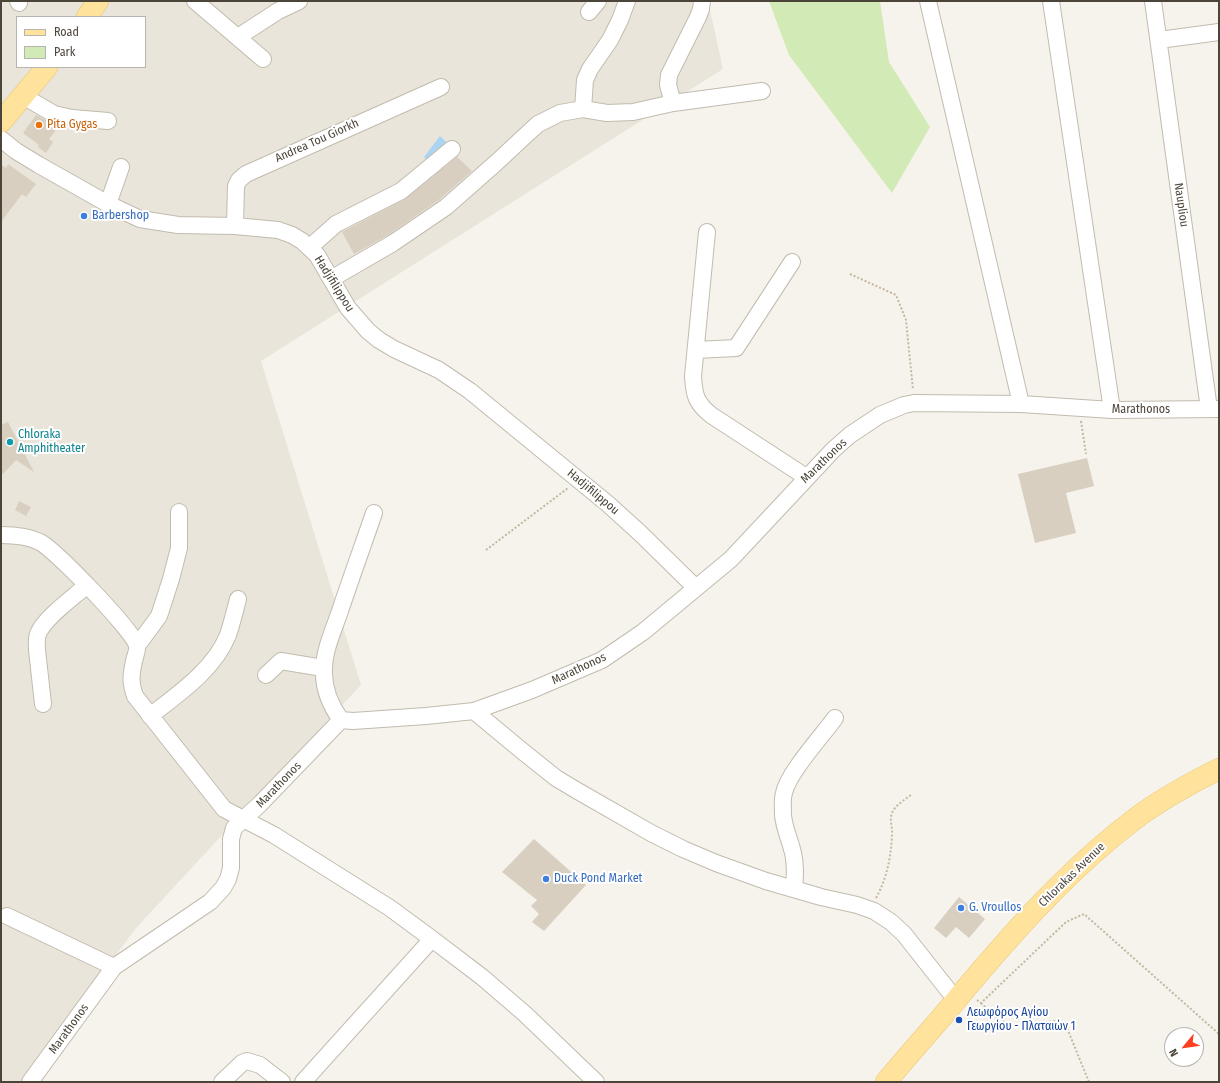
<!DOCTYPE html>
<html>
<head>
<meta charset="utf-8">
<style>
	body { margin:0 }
	#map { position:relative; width:1220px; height:1083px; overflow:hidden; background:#f6f3ec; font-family:"Fira Sans Condensed",sans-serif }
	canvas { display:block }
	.frame { position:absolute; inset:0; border:2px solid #4b4439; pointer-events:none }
	.legend { position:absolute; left:16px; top:16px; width:130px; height:52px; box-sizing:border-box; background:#fff; border:1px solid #b7b4b0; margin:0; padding:5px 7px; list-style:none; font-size:12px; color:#4b4439 }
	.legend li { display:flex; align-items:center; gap:8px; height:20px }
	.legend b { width:20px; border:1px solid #b7b4b0 }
	.north { position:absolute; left:1164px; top:1027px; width:40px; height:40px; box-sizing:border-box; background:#fff; border:1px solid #b7b4b0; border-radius:50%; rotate:241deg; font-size:11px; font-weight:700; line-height:16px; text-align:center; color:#4b4439 }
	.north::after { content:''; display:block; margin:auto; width:14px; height:18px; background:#fc3f1d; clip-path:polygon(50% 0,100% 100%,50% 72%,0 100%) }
</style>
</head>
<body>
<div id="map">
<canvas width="1220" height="1083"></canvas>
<div class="frame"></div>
<ul class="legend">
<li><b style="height:5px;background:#ffe39c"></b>Road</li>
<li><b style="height:11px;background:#d2eab5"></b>Park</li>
</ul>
<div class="north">N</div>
</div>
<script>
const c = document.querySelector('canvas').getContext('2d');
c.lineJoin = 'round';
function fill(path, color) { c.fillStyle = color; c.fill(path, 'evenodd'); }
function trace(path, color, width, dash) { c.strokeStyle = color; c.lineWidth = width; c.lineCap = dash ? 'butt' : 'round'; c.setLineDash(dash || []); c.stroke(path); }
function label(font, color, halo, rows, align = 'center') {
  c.font = font + ' "Fira Sans Condensed",sans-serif'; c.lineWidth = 4; c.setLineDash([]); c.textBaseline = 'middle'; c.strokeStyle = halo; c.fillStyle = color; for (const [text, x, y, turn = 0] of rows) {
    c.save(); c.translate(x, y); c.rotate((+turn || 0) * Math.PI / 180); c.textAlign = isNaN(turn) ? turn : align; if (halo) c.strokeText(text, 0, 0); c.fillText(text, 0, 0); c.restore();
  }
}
fill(new Path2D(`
	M 1,1 L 708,1 L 723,69 L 261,361 L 361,685 L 137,927 L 20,1082 L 1,1082 ZM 17,17 L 145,17 L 145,67 L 17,67 Z`), '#eae5da');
fill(new Path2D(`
	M 769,1 L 880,1 L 889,62 L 930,127 L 892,193 L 789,55 Z`), '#d2eab5');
fill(new Path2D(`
	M 440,136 L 451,147 L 429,163 L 424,157 Z`), '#a9d4f2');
fill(new Path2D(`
	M 36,115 L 49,122 L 60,125 L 49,139 L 53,142 L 46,153 L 38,147 L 39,145 L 23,133 Z
	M 457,157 L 472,171 L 440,199 L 388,235 L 354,254 L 342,232 L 405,199 Z
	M 1,164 L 6,168 L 8,164 L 36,184 L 26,197 L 22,194 L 1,222 Z
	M 8,422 L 34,472 L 16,460 L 1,476 L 1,425 Z
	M 1087,458 L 1094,486 L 1066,493 L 1076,533 L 1035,543 L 1018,474 Z
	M 19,501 L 31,507 L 26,516 L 15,510 Z
	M 534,839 L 586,885 L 544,931 L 532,922 L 539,914 L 531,906 L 537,900 L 502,872 Z
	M 959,897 L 985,919 L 969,938 L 956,927 L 946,938 L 934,928 Z`), '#d8cfc1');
const minor = new Path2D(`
	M 18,1 L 19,3
	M 195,1 L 263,59
	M 928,1 L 1021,404
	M 1051,1 L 1112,410
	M 1153,1 L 1209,409
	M 589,12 L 598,1
	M 238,37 L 278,11 L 299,1
	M 1159,40 L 1219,32
	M 23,96 L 54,114 L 72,118 L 108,121
	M 673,103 L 668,85 L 669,75 L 698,17 L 701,9 L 702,1
	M 583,109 L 585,80 L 590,69 L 610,40 L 620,20 L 627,1
	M 1,139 L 16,151 L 39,165 L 108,204 L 140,219 L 178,225 L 235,226 L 278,230 L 292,235 L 302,241 L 317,255 L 348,308 L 368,331 L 379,340 L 394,349 L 439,370 L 470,391 L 608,504 L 641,534 L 696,588
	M 108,204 L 121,167
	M 235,226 L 236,186 L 239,180 L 246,174 L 441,87
	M 707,232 L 693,376 C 694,395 696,403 711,415 L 806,477
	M 310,247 L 336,224 L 401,191 L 452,149
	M 331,279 L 393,243 L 446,207 L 497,162 L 527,134 L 538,124 L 560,113 L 583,109 L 607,113 L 633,112 L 673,103 L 762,91
	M 696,350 L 736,348 L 792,262
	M 1,535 C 14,535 28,536 40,542 C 55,550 134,631 137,646 C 138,650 135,656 134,661 C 131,675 130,682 135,696 L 224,809 L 274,835 L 390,908 L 432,939 L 482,977 L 525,1014 L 596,1082
	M 137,646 L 159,616 L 171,579 L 179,548 L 179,512
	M 266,675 L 281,661 L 323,668
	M 43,704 L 37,650 C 37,644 36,639 38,634 C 44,618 74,597 87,585
	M 474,711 L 521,750 L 556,778 L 576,790 L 651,833 L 683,849 L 716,863 L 766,881 L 821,897 L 857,905 L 874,911 L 891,922 L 904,934 L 956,1000
	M 150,716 C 178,694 214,670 228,635 C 232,623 235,611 238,599
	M 341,720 C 330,705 323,688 324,669 C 324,650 334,629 340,611 C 351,578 363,545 374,513
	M 794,889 C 795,877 796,865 793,853 C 790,840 784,828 783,815 C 783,808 782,799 784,793 C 788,773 822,736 835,718
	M 7,916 L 114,967
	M 30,1082 L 114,967 L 210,902 L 223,888 L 228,879 L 231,868 L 231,839 L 234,828 L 260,804 L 341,720 L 353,721 L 426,716 L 474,711 L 532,690 L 602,660 L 643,632 L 731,559 L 834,449 L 850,435 L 880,415 L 904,405 L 914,403 L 1021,404 L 1112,410 L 1219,409
	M 222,1082 L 242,1063 L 247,1061 L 260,1065 L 282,1082
	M 303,1082 L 432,939`);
const major = new Path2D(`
	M 87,17 L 98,1
	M 1,122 L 47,67
	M 886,1082 C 909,1054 934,1027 957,999 C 1013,932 1072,865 1143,813 C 1167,796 1193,782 1219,769`);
trace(minor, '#c2bbae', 18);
trace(major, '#e6c16a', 22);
trace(new Path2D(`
	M 850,274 L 896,295 L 906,320 L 913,390
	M 1081,421 L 1086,454
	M 486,550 L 568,488
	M 876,898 C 887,878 891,857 892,835 C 893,828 889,820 892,813 C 895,805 906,799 912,794
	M 977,1000 L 981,1003 L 1066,922 L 1084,914 L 1219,1034
	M 981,1003 L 994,1016 L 1005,1022 L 1018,1026 L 1054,1021 L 1067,1028 L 1089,1082`), '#c4b79f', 2, [2, 2]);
trace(minor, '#fff', 16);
trace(major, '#ffe39c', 21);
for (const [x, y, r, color] of [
	[39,125,4,"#e8710a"],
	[84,216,4,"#3f7fe0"],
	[10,442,4,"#0f9aa8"],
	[546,879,4,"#3f7fe0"],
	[961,908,4,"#3f7fe0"],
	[959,1020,4,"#1a4fb4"]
]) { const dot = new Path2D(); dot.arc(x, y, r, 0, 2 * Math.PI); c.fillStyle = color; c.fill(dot); trace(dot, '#fff', 1.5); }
label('12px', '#c56008', '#fff', [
	["Pita Gygas",47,125]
], 'left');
label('12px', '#4b4439', '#fff', [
	["Andrea Tou Giorkh",317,141,-24],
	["Naupliou",1181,205,82],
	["Hadjifilippou",334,284,58],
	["Marathonos",1141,410],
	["Marathonos",824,461,-44],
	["Hadjifilippou",593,492,40],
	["Marathonos",579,669,-25],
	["Marathonos",279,785,-46],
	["Chlorakas Avenue",1072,875,-44],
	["Marathonos",69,1029,-54]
]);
label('12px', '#366cbe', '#fff', [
	["Barbershop",92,216],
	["Duck Pond Market",554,879],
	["G. Vroullos",969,908]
], 'left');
label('12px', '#0d838f', '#fff', [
	["Chloraka",18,435],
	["Amphitheater",18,449]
], 'left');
label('12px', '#164399', '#fff', [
	["Λεωφόρος Αγίου",967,1013],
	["Γεωργίου - Πλαταιών 1",967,1027]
], 'left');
</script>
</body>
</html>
